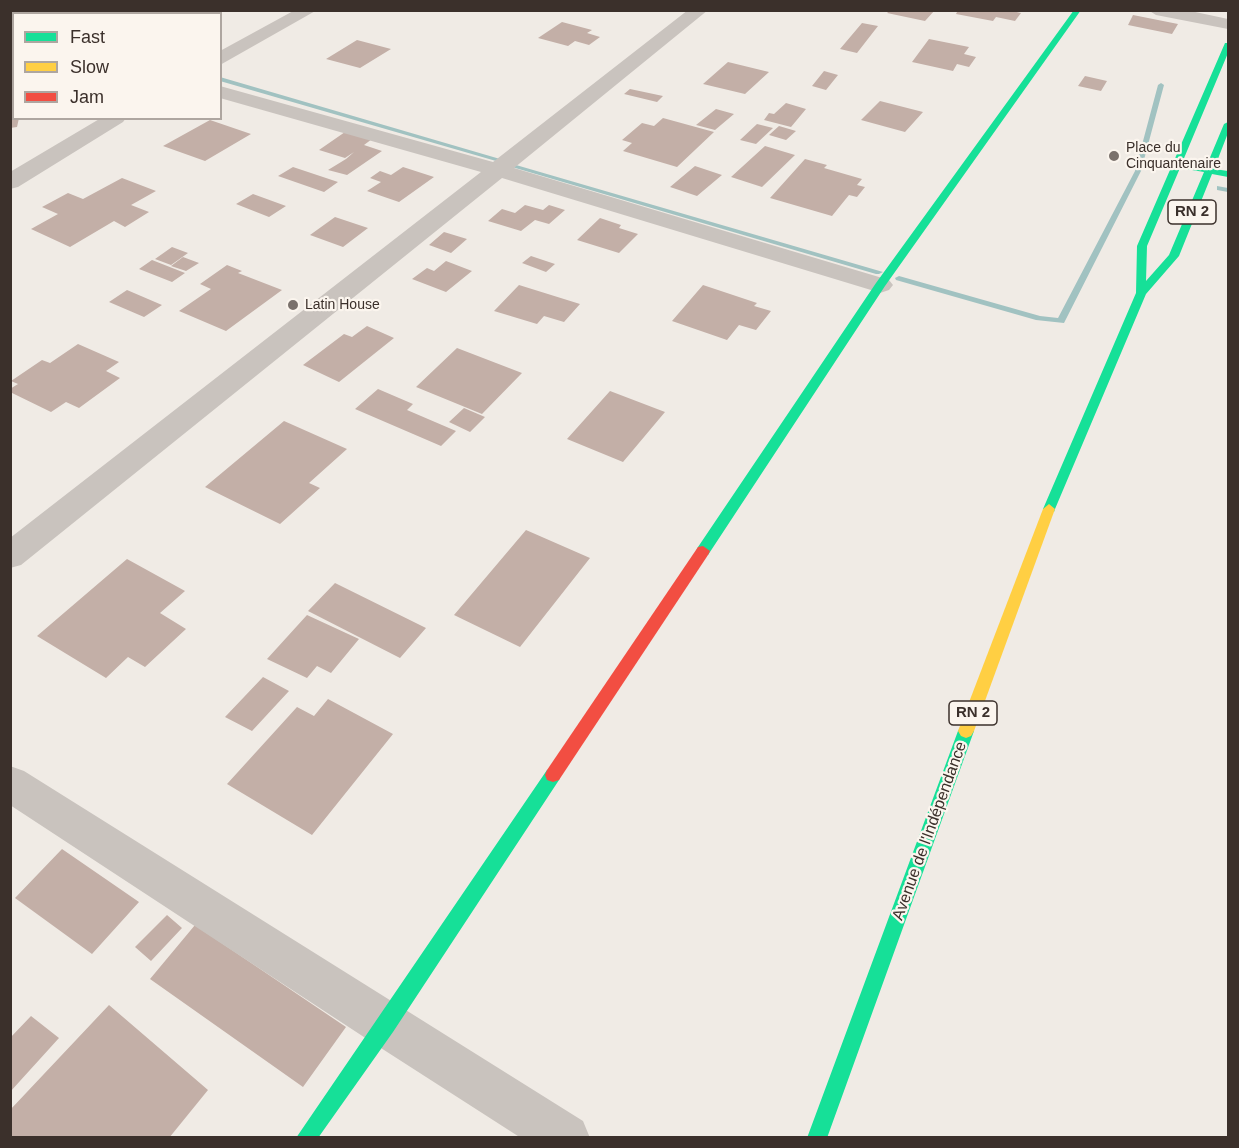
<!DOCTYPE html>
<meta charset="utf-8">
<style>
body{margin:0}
#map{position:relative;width:1239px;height:1148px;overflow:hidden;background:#f0ebe5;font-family:Helvetica,sans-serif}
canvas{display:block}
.frame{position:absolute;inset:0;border:12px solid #3b302b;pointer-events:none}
.legend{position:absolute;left:12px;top:12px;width:210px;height:108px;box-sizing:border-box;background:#fbf5ee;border:2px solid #aea6a0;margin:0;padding:8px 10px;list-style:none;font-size:18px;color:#3b302b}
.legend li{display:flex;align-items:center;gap:12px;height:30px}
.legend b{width:30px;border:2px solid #aea6a0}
</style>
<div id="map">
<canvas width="1239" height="1148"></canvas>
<div class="frame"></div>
<ul class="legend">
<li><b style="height:8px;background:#16e098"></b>Fast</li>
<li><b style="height:8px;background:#ffcf43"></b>Slow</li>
<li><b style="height:8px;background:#f24e42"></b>Jam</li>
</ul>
</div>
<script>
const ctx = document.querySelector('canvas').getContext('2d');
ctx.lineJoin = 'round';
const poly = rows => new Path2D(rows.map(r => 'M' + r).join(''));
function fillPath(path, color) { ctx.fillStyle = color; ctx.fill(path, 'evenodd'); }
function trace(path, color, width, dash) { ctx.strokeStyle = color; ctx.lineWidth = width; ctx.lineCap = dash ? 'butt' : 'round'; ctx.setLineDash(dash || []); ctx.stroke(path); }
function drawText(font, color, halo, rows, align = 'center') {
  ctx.font = font + ' Helvetica,sans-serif'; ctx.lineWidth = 4.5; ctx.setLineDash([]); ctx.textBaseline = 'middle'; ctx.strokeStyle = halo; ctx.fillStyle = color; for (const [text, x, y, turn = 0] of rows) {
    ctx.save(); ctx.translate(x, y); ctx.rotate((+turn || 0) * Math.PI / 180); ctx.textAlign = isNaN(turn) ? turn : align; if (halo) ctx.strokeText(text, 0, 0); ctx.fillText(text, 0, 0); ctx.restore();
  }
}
const stream = poly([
 [10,13,14,14,14,18,10,17,10,13],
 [220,77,500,159,501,160,496,161,220,81,220,77],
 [1161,83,1164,85,1141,171,1064,323,1036,320,896,280,895,278,899,276,1040,316,1058,318,1135,171,1158,85,1161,83],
 [512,165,516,165,883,272,879,274,876,274,512,167,512,165],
 [1217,186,1228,188,1228,192,1217,190,1217,186]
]);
const building = poly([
 [61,10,83,10,91,13,54,14],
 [890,10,935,10,925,21,887,13],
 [958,10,1008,10,1021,13,1015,21,996,17,993,21,956,14],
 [1133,15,1178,24,1172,34,1128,25],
 [562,22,592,30,587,33,600,37,589,45,575,41,568,46,538,38],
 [862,23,878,26,857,53,840,49],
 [10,35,14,37,14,65,10,67],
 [929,39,969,47,964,54,976,57,969,67,957,64,953,71,912,62],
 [357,40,391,49,360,68,326,59],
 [728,62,769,72,745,94,703,84],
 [824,71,838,75,826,90,812,86],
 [1085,76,1107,81,1101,91,1078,86],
 [630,89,663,96,657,102,624,94],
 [10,100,14,100,14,118,19,118,17,127,10,128],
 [880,101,923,112,905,132,861,120],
 [786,103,806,109,791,127,764,120,769,113,774,114],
 [716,109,734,114,715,130,696,125],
 [663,118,714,132,677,167,623,151,632,143,622,140,642,123,654,126],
 [210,120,251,134,205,161,163,146],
 [757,124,773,128,756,144,740,140],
 [779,126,796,131,786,140,769,135],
 [345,132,372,139,364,145,382,151,347,175,328,170,346,159,354,152,345,158,319,150],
 [765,146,795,155,762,187,731,177],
 [805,159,827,165,824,168,862,179,857,185,865,187,857,197,849,195,832,216,770,198],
 [695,166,722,175,697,196,670,187],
 [293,167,338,182,324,192,278,176],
 [403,167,434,177,399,202,367,191,381,182,370,178,380,171,391,175],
 [122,178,156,191,131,205,149,212,125,227,114,221,70,247,31,229,58,214,42,207,68,193,83,199],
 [253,194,286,206,269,217,236,204],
 [525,205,543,210,549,205,565,210,549,224,535,220,521,231,488,221,502,209,515,213],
 [335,217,368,228,343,247,310,235],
 [600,218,621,225,619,228,638,234,619,253,577,240],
 [444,232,467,239,451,253,429,245],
 [172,247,188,253,171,265,155,259],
 [531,256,555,264,546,272,522,263],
 [183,257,199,263,186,271,171,266],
 [152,260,185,273,172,282,139,269],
 [446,261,472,271,446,292,412,279,427,268,434,271],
 [227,265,242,271,238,273,282,290,226,331,179,311,211,289,200,284],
 [519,285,580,304,564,322,544,316,537,324,494,311],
 [703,285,757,303,754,306,771,311,756,330,739,325,727,340,672,321],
 [127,290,162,305,144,317,109,302],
 [367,326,394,338,339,382,303,365,344,334,352,337],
 [78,344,119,362,106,371,120,378,79,408,66,402,51,412,10,392,10,389,18,384,11,381,42,360,50,363],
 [457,348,522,373,482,414,416,387],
 [378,389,413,404,407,410,456,431,441,446,355,409],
 [610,391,665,412,623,462,567,439],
 [464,408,485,417,470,432,449,422],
 [284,421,347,449,309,483,320,488,280,524,205,487],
 [526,530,590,558,520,647,454,615],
 [127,559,185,591,160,613,186,629,145,667,128,657,106,678,37,636],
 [335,583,426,628,400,658,308,611],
 [307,615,359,639,331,673,317,666,307,678,267,659],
 [263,677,289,691,252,731,225,717],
 [328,699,393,734,312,835,227,784,297,707,314,716],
 [62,849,139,902,92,954,15,898],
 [167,915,182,928,151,961,135,947],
 [195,925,346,1027,303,1087,150,979],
 [109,1005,208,1090,169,1138,10,1138,10,1110],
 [31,1016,59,1038,10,1092,10,1038]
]);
const street = poly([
 [295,10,317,10,220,65,220,51,295,10],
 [688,10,708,10,514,168,889,280,893,285,889,290,880,293,871,290,502,178,21,565,10,568,10,538,481,172,220,98,220,86,493,162,688,10],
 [1148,10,1186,10,1228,19,1228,29,1156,15,1148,10],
 [101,118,126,118,123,122,18,187,10,189,10,172,101,118],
 [10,766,24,771,583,1121,590,1138,521,1138,370,1041,10,805,10,766]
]);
const fast = poly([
 [1074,10,1081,10,885,286,708,555,698,555,696,551,698,547,876,283,1074,10],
 [1225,43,1228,43,1228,53,1182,163,1206,167,1224,124,1228,122,1228,133,1214,169,1228,171,1228,177,1212,174,1179,256,1146,294,1055,509,1054,512,1044,512,1043,509,1136,293,1137,246,1225,43],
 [1180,168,1204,172,1169,255,1146,281,1147,246,1180,168],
 [966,724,971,726,974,731,827,1138,807,1138,958,731,961,726,966,724],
 [553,768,559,770,561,775,559,780,393,1032,318,1138,296,1138,547,770,553,768]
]);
const slow = poly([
 [1049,504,1055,509,974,731,971,736,966,738,961,736,958,731,1043,509,1049,504]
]);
const jam = poly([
 [703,546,710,551,708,555,559,780,553,782,547,780,545,775,547,770,698,547,703,546]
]);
const markers = [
 [1114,156,6,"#7a716c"],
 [293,305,6,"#7a716c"]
];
const farPoinames = [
 ["Place du",1126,148],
 ["Cinquantenaire",1126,164],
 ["Latin House",305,305]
];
const shields = [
 [1192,212,48],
 [973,713,48]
];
const shieldNames = [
 ["RN 2",1192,212],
 ["RN 2",973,713]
];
const streetNames = [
 ["Avenue de l'Indépendance",930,831,-70]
];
fillPath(stream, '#a1c2c1');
fillPath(building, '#c3afa7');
fillPath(street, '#c9c3be');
fillPath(fast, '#16e098');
fillPath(slow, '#ffcf43');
fillPath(jam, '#f24e42');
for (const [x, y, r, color] of markers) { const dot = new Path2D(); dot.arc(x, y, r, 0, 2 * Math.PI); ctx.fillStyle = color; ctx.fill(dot); trace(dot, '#fbf5ee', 2); }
drawText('14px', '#3b302b', '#fbf5ee', farPoinames, 'left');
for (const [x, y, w] of shields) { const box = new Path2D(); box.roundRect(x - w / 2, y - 12, w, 24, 4.5); ctx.fillStyle = '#fbf5ee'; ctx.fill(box); trace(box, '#3b302b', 1.5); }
drawText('bold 15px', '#3b302b', null, shieldNames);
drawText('16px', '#3b302b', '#fbf5ee', streetNames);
</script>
